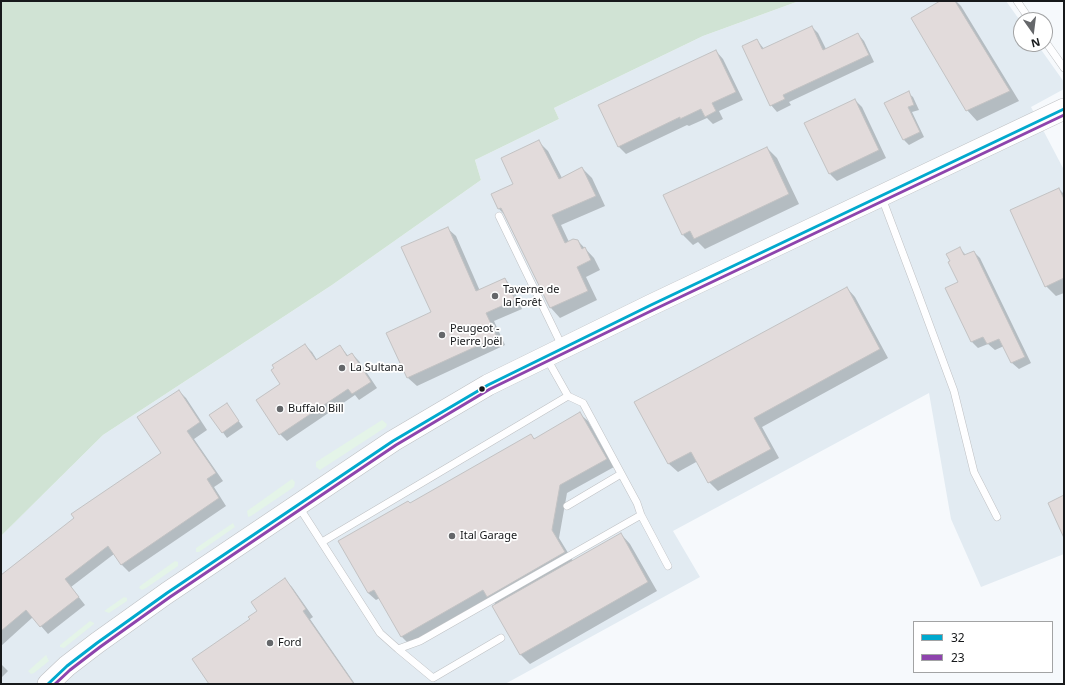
<!DOCTYPE html>
<meta charset="utf-8">
<style>
body{margin:0}
#map{position:relative;width:1065px;height:685px;overflow:hidden;background:#f6f9fc;font-family:"Noto Sans",sans-serif}
canvas{display:block}
.frame{position:absolute;inset:0;border:2px solid #17191b;pointer-events:none}
.legend{position:absolute;left:913px;top:621px;width:140px;height:52px;box-sizing:border-box;background:#fff;border:1px solid #a2a3a4;margin:0;padding:5px 7px;list-style:none;font-size:12px;color:#17191b}
.legend li{display:flex;align-items:center;gap:8px;height:20px}
.legend b{width:20px;border:1px solid #a2a3a4}
.north{position:absolute;left:1013px;top:12px;width:40px;height:40px;box-sizing:border-box;background:#fff;border:1px solid #a2a3a4;border-radius:50%;rotate:166deg;font-size:11px;font-weight:700;line-height:16px;text-align:center;color:#17191b}
.north::after{content:'';display:block;margin:auto;width:14px;height:18px;background:#65676a;clip-path:polygon(50% 0,100% 100%,50% 72%,0 100%)}
</style>
<div id="map">
<canvas width="1065" height="685"></canvas>
<div class="frame"></div>
<ul class="legend">
<li><b style="height:5px;background:#00a9ce"></b>32</li>
<li><b style="height:5px;background:#8e44ad"></b>23</li>
</ul>
<div class="north">N</div>
</div>
<script>
const ctx = document.querySelector('canvas').getContext('2d');
ctx.lineJoin = 'round';
function fillPath(path, color) { ctx.fillStyle = color; ctx.fill(path, 'evenodd'); }
const poly = rows => new Path2D(rows.map(r => 'M' + r).join(''));
function trace(path, color, width, dash) { ctx.strokeStyle = color; ctx.lineWidth = width; ctx.lineCap = dash ? 'butt' : 'round'; ctx.setLineDash(dash || []); ctx.stroke(path); }
function drawText(font, color, halo, rows, align = 'center') {
  ctx.font = font + ' "Noto Sans",sans-serif'; ctx.lineWidth = 3.5; ctx.setLineDash([]); ctx.textBaseline = 'middle'; ctx.strokeStyle = halo; ctx.fillStyle = color; for (const [text, x, y, turn = 0] of rows) {
    ctx.save(); ctx.translate(x, y); ctx.rotate((+turn || 0) * Math.PI / 180); ctx.textAlign = isNaN(turn) ? turn : align; if (halo) ctx.strokeText(text, 0, 0); ctx.fillText(text, 0, 0); ctx.restore();
  }
}
const built = poly([
 [799,1,1006,1,1021,22,1021,44,1037,44,1064,82,1064,89,1031,107,1064,170,1064,554,981,587,951,519,929,393,673,531,700,577,505,684,1,684,1,536,103,435,332,285,481,180,475,160,559,119,554,108,703,36]
]);
const green = poly([
 [382,420,387,424,386,427,320,470,316,467,316,462],
 [292,479,295,482,294,487,251,516,248,517,247,511],
 [233,523,235,527,199,552,196,552,196,548],
 [175,561,178,562,178,566,146,588,142,590,139,588,140,586],
 [124,597,127,598,127,601,109,613,104,611],
 [90,621,94,623,94,624,64,648,60,647,60,645],
 [46,655,49,661,34,673,31,674,28,671]
]);
const forest = poly([
 [1,1,799,1,703,36,554,108,559,119,475,160,481,180,332,285,103,435,1,536]
]);
const shadow = poly([
 [942,1,956,1,961,6,1019,101,977,121,967,110,912,18],
 [812,27,818,33,826,49,858,34,864,41,874,62,789,102,791,105,777,112,771,105,757,40,764,49],
 [716,51,723,59,743,100,719,111,723,119,713,124,707,118,689,126,687,125,626,154,618,146],
 [908,93,913,97,919,110,912,112,924,137,909,145,904,140],
 [855,100,862,107,886,158,837,181,830,174],
 [538,141,548,151,562,178,582,168,592,178,605,206,561,225,569,242,578,241,594,258,600,270,586,277,597,300,560,318,551,308,507,217,499,209,514,184],
 [767,148,777,158,799,204,705,249,698,242,693,245,683,235],
 [1059,189,1064,194,1064,293,1056,296,1046,286],
 [447,228,456,236,480,291,505,279,513,288,522,309,494,321,505,345,417,386,408,378,387,334,432,313],
 [959,248,966,255,974,252,980,258,1031,363,1019,369,1012,363,1004,346,995,350,988,344,978,348,972,342,946,289,959,282],
 [847,288,855,297,888,358,762,427,779,458,718,491,709,482,698,461,678,472,669,464,636,402],
 [305,345,312,352,317,360,340,346,349,357,352,354,359,361,377,388,359,400,355,395,287,441,280,434,257,400,282,384],
 [179,391,186,398,207,430,194,439,223,481,214,487,226,506,129,572,122,565,114,554,71,587,85,605,48,634,33,617,1,646,1,576,162,453],
 [227,405,243,427,227,438,211,416],
 [580,414,588,421,614,467,567,493,559,538,573,561,621,534,630,544,657,591,530,664,520,654,496,605,490,598,409,644,402,637,380,598,376,600,368,593,410,504,531,436,535,439],
 [285,580,292,587,313,617,310,619,355,684,210,684,251,619],
 [1,664,8,671,1,678]
]);
const building = poly([
 [940,1,955,1,1010,91,966,111,911,18,940,1],
 [812,26,823,50,858,33,869,55,783,95,785,99,770,106,742,46,757,39,762,49,812,26],
 [716,50,736,92,712,103,716,111,705,117,701,109,680,119,680,117,618,147,598,105,716,50],
 [909,91,914,105,908,107,920,132,903,140,884,103,909,91],
 [855,99,879,150,829,174,804,123,855,99],
 [539,140,559,179,582,167,596,196,552,215,565,243,573,239,578,240,582,249,585,247,591,260,577,267,588,291,550,308,501,208,498,209,491,194,513,184,501,158,539,140],
 [767,147,789,194,694,239,690,231,682,235,663,195,767,147],
 [1059,188,1064,199,1064,278,1045,287,1010,210,1059,188],
 [448,227,476,291,505,278,515,300,486,313,497,337,407,378,386,333,431,312,401,247,448,227],
 [960,247,964,255,974,251,1025,357,1011,363,999,339,987,344,983,337,971,342,945,288,958,282,948,262,950,261,946,254,960,247],
 [847,287,880,349,754,418,771,449,708,483,691,452,668,464,634,402,847,287],
 [305,344,316,360,340,345,347,356,352,353,371,382,352,394,348,389,279,435,256,400,280,384,271,370,274,368,272,365,305,344],
 [179,390,200,422,187,431,216,473,207,479,219,498,121,565,108,546,65,579,79,597,40,627,26,610,1,631,1,575,74,518,71,514,161,453,137,417,179,390],
 [227,403,239,421,222,433,209,415,227,403],
 [580,412,607,459,560,485,552,530,565,552,487,597,483,590,401,637,374,590,368,593,338,541,408,501,410,503,531,434,534,439,580,412],
 [1064,495,1064,538,1048,503,1064,495],
 [621,533,648,582,520,655,492,606,621,533],
 [285,578,306,609,303,611,354,684,209,684,192,659,250,619,248,617,257,611,251,602,285,578]
]);
const service = poly([
 [1017,1,1030,20],
 [1045,41,1064,68],
 [882,198,917,291,954,391,974,472,997,517],
 [499,216,562,346],
 [567,506,621,474],
 [299,507,380,633,398,649,420,641,641,515,637,503,583,403,568,396,546,357],
 [641,515,668,566],
 [322,542,568,396],
 [398,649,433,678,501,638]
]);
const secondary = poly([
 [48,684,67,666,97,643,167,593,393,441,488,385,651,305,1064,109]
]);
const bus1 = poly([
 [48,684,67,666,97,643,167,593,393,441,488,385,651,305,1064,109]
]);
const bus2 = poly([
 [55,684,70,670,100,647,170,597,396,445,490,389,653,310,1064,115]
]);
const markers = [
 [495,296,4,"#65676a"],
 [442,335,4,"#65676a"],
 [342,368,4,"#65676a"],
 [482,389,3.5,"#17191b"],
 [280,409,4,"#65676a"],
 [452,536,4,"#65676a"],
 [270,643,4,"#65676a"]
];
const poiNames = [
 ["Taverne de",503,290],
 ["la Forêt",503,303],
 ["Peugeot -",450,329],
 ["Pierre Joël",450,342],
 ["La Sultana",350,368],
 ["Buffalo Bill",288,409],
 ["Ital Garage",460,536],
 ["Ford",278,643]
];
fillPath(built, '#e2ebf2');
fillPath(green, '#e4f4e8');
fillPath(forest, '#d0e3d4');
fillPath(shadow, '#0003');
fillPath(building, '#e2dbdb');
trace(building, '#c3c3c4', 1);
trace(service, '#bfc1c4', 8);
trace(secondary, '#bfc1c4', 22);
trace(service, '#fefeff', 7);
trace(secondary, '#fefeff', 21);
trace(bus1, '#00a9ce', 3);
trace(bus2, '#8e44ad', 3);
for (const [x, y, r, color] of markers) { const dot = new Path2D(); dot.arc(x, y, r, 0, 2 * Math.PI); ctx.fillStyle = color; ctx.fill(dot); trace(dot, '#fff', 1.5); }
drawText('11px', '#17191b', '#fff', poiNames, 'left');
</script>
